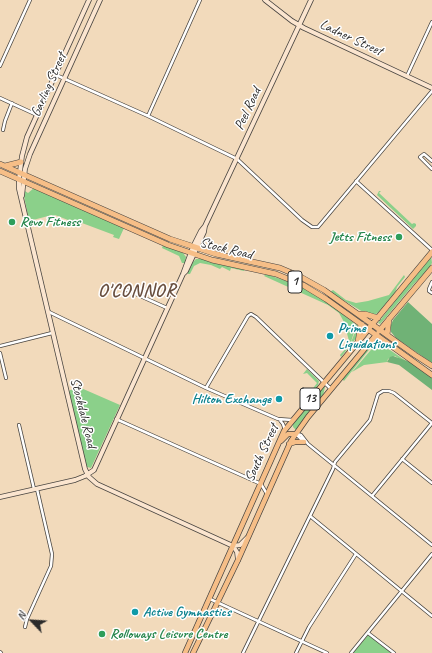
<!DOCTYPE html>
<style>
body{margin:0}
#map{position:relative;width:432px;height:653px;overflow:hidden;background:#f2dabb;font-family:Caveat,sans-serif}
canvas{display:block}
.north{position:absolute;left:12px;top:601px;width:40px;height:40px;-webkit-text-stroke:3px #fff;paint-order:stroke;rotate:295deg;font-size:11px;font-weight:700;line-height:16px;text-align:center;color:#2b2b2b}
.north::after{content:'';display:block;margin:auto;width:14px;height:18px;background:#2b2b2b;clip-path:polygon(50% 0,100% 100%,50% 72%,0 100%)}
</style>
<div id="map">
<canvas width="432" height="653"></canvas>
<div class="north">N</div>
</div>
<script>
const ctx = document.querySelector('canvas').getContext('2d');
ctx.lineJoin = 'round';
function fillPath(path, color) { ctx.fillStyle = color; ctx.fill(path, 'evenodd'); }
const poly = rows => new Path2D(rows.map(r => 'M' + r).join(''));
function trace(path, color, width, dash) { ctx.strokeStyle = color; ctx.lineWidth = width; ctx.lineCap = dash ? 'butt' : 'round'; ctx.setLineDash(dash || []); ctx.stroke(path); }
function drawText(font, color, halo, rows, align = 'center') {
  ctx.font = font + ' Caveat,sans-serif'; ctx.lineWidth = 3; ctx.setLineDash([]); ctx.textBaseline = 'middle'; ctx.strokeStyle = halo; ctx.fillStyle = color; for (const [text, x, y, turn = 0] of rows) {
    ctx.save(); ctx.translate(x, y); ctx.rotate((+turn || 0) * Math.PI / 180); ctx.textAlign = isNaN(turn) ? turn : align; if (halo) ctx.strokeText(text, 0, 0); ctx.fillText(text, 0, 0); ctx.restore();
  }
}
const green = poly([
 [34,188,124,228,119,239,113,237,114,235,82,223,81,225,55,215,53,218,52,215,33,220,33,222,30,222,29,221,24,196,25,191,28,193],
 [379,191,381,191,379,193,412,224,414,223,416,224,416,226,413,229,377,195],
 [163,245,183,253,186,257,185,263,182,263,179,256,162,248],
 [431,255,432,263,429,268,413,285,382,322,380,324,378,323],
 [196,259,202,259,245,269,244,271,231,268,230,271,222,267,220,269,211,265,200,263,194,266,190,274,188,274,187,272,193,262],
 [266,274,300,286,323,299,358,326,359,329,356,330,354,332,350,345,355,332,357,330,357,337,341,357,340,355,348,346,349,341,344,322,339,313,328,305,264,276],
 [404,275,405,277,397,287,395,293,380,311,376,314,372,314,363,312,330,292,333,290,346,300,356,303,368,301,389,295],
 [374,344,372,346,344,381,342,379,369,347],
 [376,344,390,350,406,361,403,361,395,356,388,359,387,362,364,365,352,372],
 [307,369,319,381,318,385,309,396,308,395,317,383,307,373,303,374],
 [323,387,325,387,323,396,296,430,293,427,293,422],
 [81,388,120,405,91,468,87,467,86,465,69,392,70,390],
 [369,634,391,653,353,653]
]);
const forest = poly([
 [408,302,432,324,432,363,396,338,391,332,391,325,393,320],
 [393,356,410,362,432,378,432,390,399,365,387,362,390,357]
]);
const street = poly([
 [0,66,30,0],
 [56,75,148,116,237,159,302,220,312,227,318,227,432,91],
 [407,76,432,22],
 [0,98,37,115],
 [148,116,200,0],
 [3,130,5,121,12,103],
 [432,161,424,154,420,157,432,169],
 [356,181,432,250],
 [432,282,429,289,429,291,432,293],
 [118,286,167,308],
 [49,312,206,388,278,419,292,420],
 [0,346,52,333],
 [0,353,6,378],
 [206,388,248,316,251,314,256,317,331,389],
 [116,419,261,484,267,494],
 [279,419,283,424,285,430],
 [19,425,34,489],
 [296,434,304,442],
 [297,434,301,435,308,444,432,545],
 [402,459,432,483],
 [372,496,432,423],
 [310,516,432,616],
 [210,599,327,653],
 [25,627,27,619,51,566,52,554,37,489],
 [368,633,394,653],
 [0,652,1,653],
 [243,653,333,469,335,462,370,420,378,394,383,391,389,391,394,393,432,423],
 [296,653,309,627,356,554],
 [351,653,432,554]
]);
const secondary = poly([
 [89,0,27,137,22,156,19,179,19,189,85,469,89,477,97,484,233,546,240,545,247,538],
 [265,0,292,21,304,28,432,88],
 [22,196,25,169,30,154,100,0],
 [184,273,186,271,194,254,204,232,205,226,311,0],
 [0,497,75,480,85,476,94,470,183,274,193,247,201,231,205,226],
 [233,546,237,552,238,560]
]);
const primary = poly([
 [281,441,288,434,296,434],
 [289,444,295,442,304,442],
 [185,653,284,431,368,330],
 [193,653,238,560,291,441,308,417,376,335]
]);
const highway = poly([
 [0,164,170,239,216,254,280,268,299,276,324,290,415,355,432,366],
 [5,166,21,162],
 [0,171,168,245,212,260,276,274,303,285,326,299,432,375],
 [359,314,365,314,378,318],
 [370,327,432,252],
 [379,331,432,268],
 [387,335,389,319],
 [358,342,361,324],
 [370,342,391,346]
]);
const markers = [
 [12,222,4,"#2e9e5b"],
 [399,237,4,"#2e9e5b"],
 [330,336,4,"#0f9aa8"],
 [279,399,4,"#0f9aa8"],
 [135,612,4,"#0f9aa8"],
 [102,634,4,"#2e9e5b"]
];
const shields = [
 [295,282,14],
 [310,399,20]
];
const shieldNames = [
 ["1",295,282],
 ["13",310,399]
];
const streetNames = [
 ["Ladner Street",351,38,25],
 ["Garling Street",49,85,-66],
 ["Peel Road",248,109,-65],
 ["Stock Road",226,249,14],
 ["Stockdale Road",83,413,76],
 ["South Street",262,453,-65]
];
const leisureNames = [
 ["Revo Fitness",20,222],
 ["Jetts Fitness",391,237,"right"],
 ["Rolloways Leisure Centre",110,634]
];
const cultureNames = [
 ["Prime",338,328],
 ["Liquidations",338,344],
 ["Hilton Exchange",271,399,"right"],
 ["Active Gymnastics",143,612]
];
const districtNames = [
 ["O'CONNOR",137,291]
];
fillPath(green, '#8bd08a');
fillPath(forest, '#70b276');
trace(street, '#494541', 4);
trace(secondary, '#494541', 5.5);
trace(primary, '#494541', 6);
trace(highway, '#494541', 6);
trace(street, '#fff', 2.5);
trace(secondary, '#fbe5cf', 4);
trace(primary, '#f6be87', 4.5);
trace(highway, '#f6be87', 5);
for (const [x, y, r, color] of markers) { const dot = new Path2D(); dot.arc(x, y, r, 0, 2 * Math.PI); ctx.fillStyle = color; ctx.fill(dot); trace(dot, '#fff', 1.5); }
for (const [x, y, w] of shields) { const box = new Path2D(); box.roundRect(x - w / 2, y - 11, w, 22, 3); ctx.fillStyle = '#fff'; ctx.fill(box); trace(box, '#2b2b2b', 1); }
drawText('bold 13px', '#2b2b2b', null, shieldNames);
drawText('14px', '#2b2b2b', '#fff', streetNames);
drawText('bold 14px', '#27864d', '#fff', leisureNames, 'left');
drawText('bold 14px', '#0d838f', '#fff', cultureNames, 'left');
ctx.letterSpacing = '1px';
drawText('bold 18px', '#694f3f', '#fff', districtNames);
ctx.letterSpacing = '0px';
</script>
